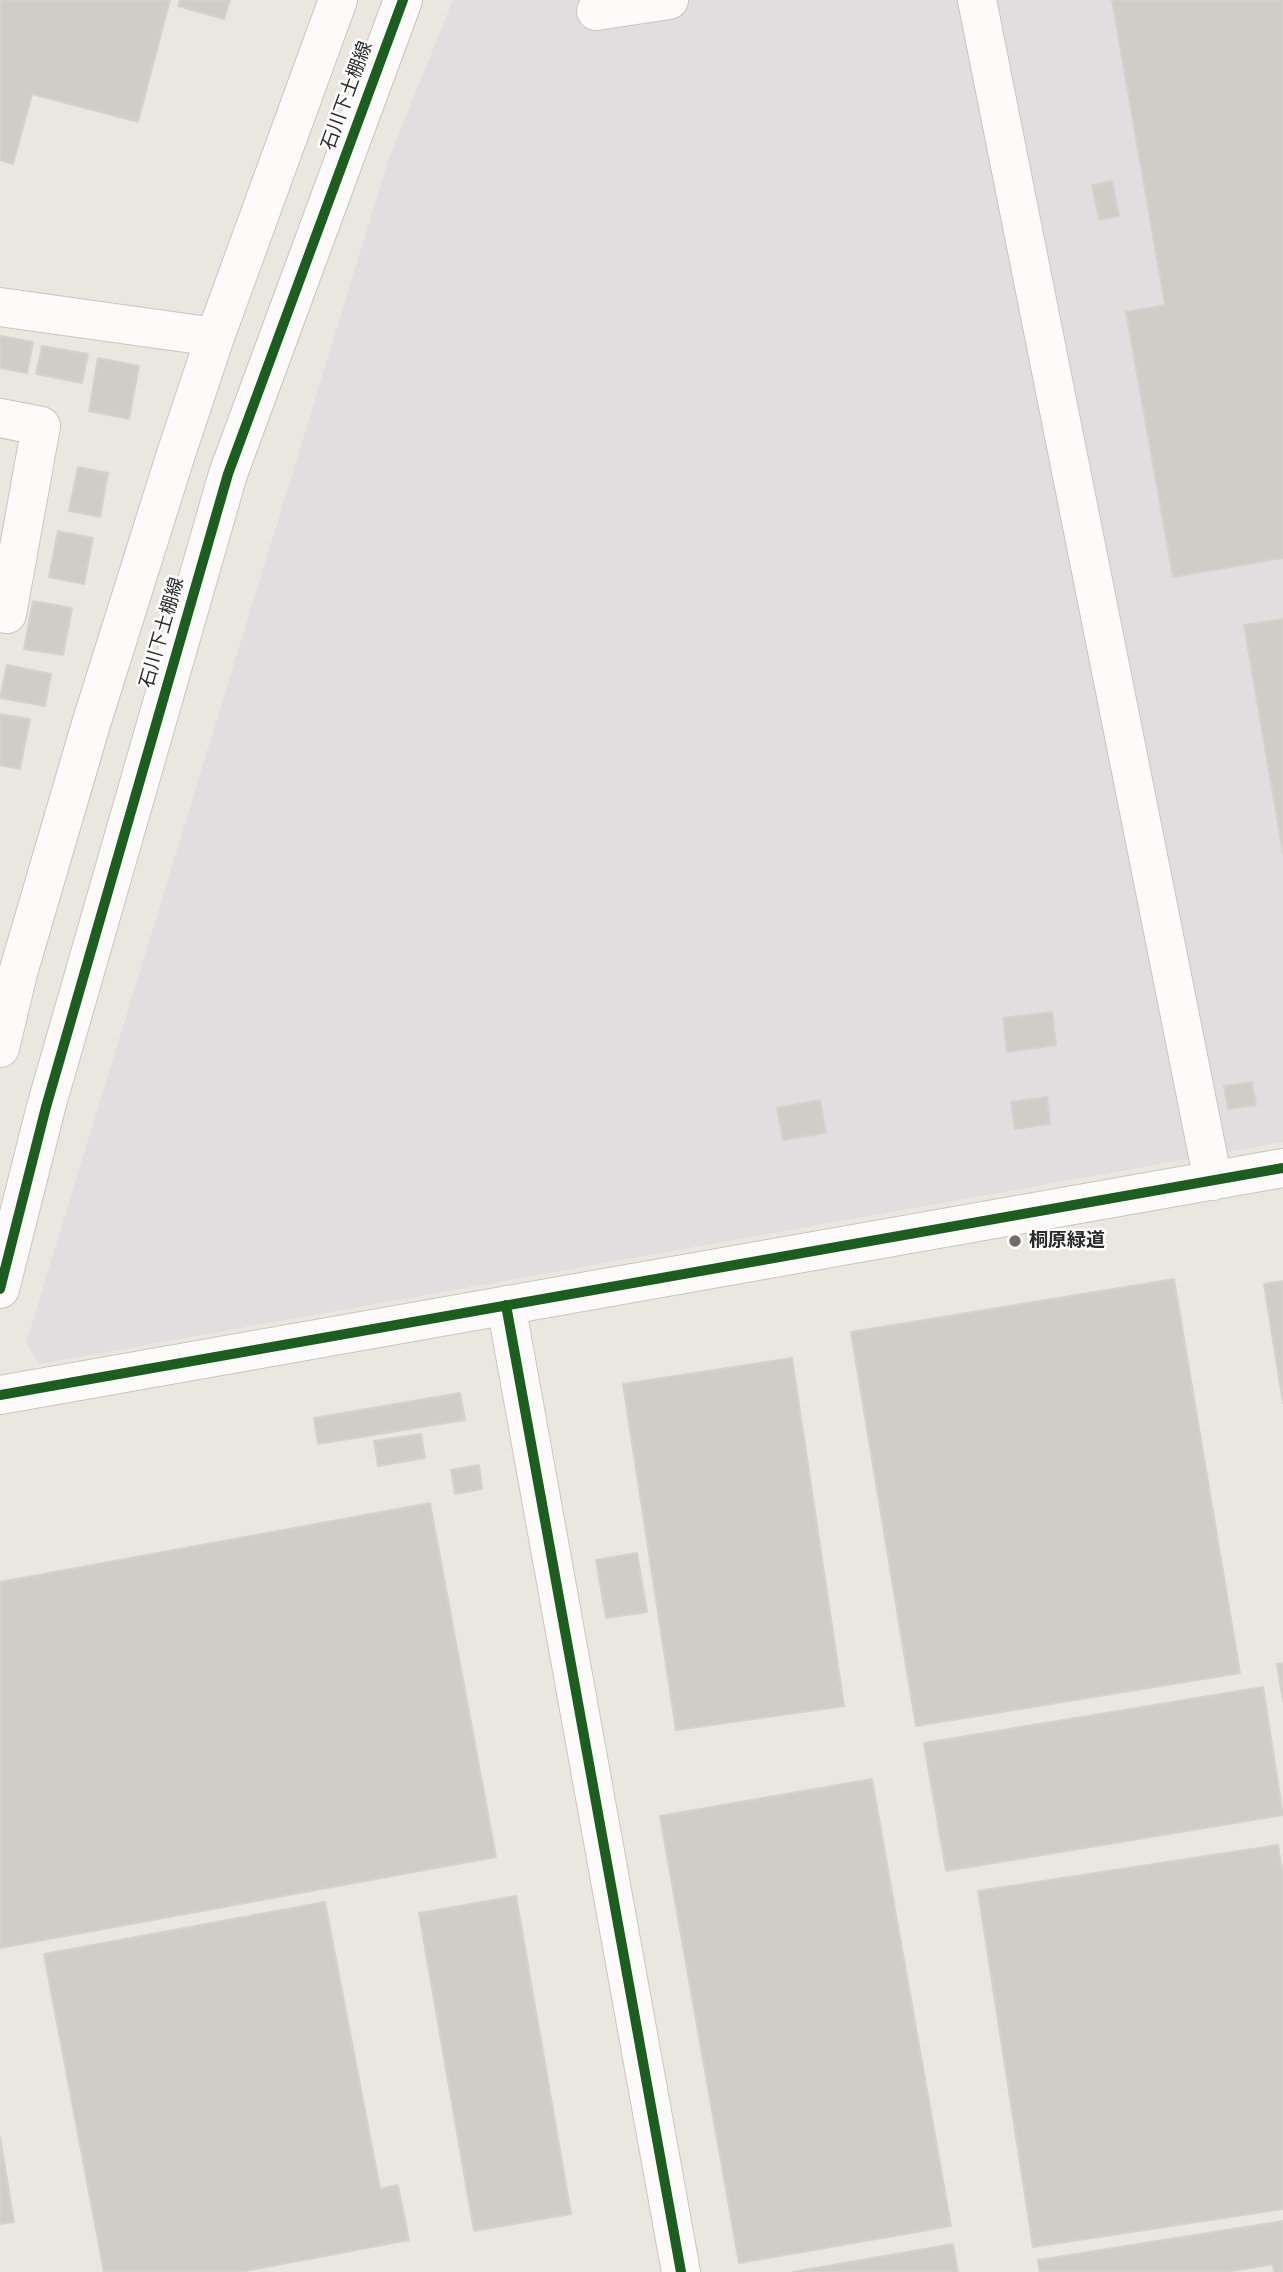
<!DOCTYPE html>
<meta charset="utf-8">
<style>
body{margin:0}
canvas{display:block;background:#eae7e0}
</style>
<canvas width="1283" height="2272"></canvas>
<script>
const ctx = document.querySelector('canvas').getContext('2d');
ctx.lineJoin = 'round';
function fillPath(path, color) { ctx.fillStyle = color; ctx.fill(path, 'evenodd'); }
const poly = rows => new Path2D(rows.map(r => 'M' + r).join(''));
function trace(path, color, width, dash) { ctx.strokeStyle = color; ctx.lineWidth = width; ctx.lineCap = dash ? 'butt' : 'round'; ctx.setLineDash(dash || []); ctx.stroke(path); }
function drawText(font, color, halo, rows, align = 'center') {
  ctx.font = font + ' "Titillium Web","Noto Sans JP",sans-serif'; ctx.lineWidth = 5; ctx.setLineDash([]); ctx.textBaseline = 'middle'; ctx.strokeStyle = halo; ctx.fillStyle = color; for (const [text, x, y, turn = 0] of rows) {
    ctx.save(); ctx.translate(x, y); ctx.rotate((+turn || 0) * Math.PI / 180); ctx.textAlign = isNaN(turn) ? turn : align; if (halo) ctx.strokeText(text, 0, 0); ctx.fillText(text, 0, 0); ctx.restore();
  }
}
const industrial = poly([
 [453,0,1283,0,1283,1142,39,1364,26,1343,389,158]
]);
const building = poly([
 [0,0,170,0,138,122,32,94,13,164,0,160,0,0],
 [180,0,230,0,224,19,178,6,180,0],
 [1112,0,1283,0,1283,558,1173,577,1126,312,1165,305,1112,0],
 [1112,181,1119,216,1099,220,1092,185,1112,181],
 [0,336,33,342,27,373,0,368,0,336],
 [42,346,88,354,82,383,36,374,42,346],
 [98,358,139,366,129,419,89,411,98,358],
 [78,467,108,473,100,517,69,511,78,467],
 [58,531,93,538,84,584,49,577,58,531],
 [33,601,72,608,63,655,24,649,33,601],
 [1283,619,1283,853,1244,625,1283,619],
 [7,665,51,674,45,706,0,698,7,665],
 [0,714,30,719,20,769,0,765,0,714],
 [1052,1012,1056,1045,1007,1052,1003,1018,1052,1012],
 [1252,1082,1256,1105,1228,1109,1224,1086,1252,1082],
 [1047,1097,1050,1124,1015,1129,1011,1102,1047,1097],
 [820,1100,826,1133,783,1140,777,1108,820,1100],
 [1174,1279,1240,1673,916,1726,851,1332,1174,1279],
 [1283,1281,1283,1403,1264,1284,1283,1281],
 [792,1358,844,1706,676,1730,623,1384,792,1358],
 [460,1393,465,1420,318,1444,314,1418,460,1393],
 [421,1434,425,1458,378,1466,374,1441,421,1434],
 [479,1465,482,1489,455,1494,451,1470,479,1465],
 [430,1503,496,1857,0,1948,0,1582,430,1503],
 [637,1553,647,1612,606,1618,596,1560,637,1553],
 [1283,1663,1283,1701,1277,1664,1283,1663],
 [1263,1687,1283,1815,946,1871,924,1743,1263,1687],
 [872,1779,951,2226,739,2263,660,1816,872,1779],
 [1278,1845,1283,1877,1283,2209,1033,2247,978,1891,1278,1845],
 [516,1896,571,2214,474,2231,419,1913,516,1896],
 [325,1902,380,2189,398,2185,409,2240,240,2272,104,2272,44,1954,325,1902],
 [0,2137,14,2222,0,2224,0,2137],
 [1283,2221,1283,2272,1274,2272,1273,2264,1227,2272,1040,2272,1038,2260,1283,2221],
 [953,2244,958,2272,793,2272,953,2244]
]);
const minor = poly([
 [977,0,1213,1181],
 [596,11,669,0],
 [0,307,215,337],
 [0,418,41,426,7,614,0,613],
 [0,1048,18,973,91,724,175,457,215,337,338,0],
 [0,1289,46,1107,228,474,403,0],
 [506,1305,681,2272],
 [0,1395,1283,1168]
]);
const cycleway = poly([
 [0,1289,46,1107,228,474,403,0],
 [506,1305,681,2272],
 [0,1395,1283,1168]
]);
const markers = [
 [1015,1241,7,"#6e6d6a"]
];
const streetNames = [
 ["石川下土棚線",348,96,-70],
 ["石川下土棚線",163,633,-74]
];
const poiNames = [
 ["桐原緑道",1029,1241]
];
fillPath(industrial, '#e1dedf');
fillPath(building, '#cecdc8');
trace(building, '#d4d2cd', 2);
trace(minor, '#c7c6c5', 40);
trace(minor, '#fcfbfa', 38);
trace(cycleway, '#1b5e20', 10);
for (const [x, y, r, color] of markers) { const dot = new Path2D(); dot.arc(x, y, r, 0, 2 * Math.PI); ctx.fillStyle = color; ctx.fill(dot); trace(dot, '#fff', 2.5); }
drawText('19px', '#2b2b2b', '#fff', streetNames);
drawText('bold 19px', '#2b2b2b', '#fff', poiNames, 'left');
</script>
